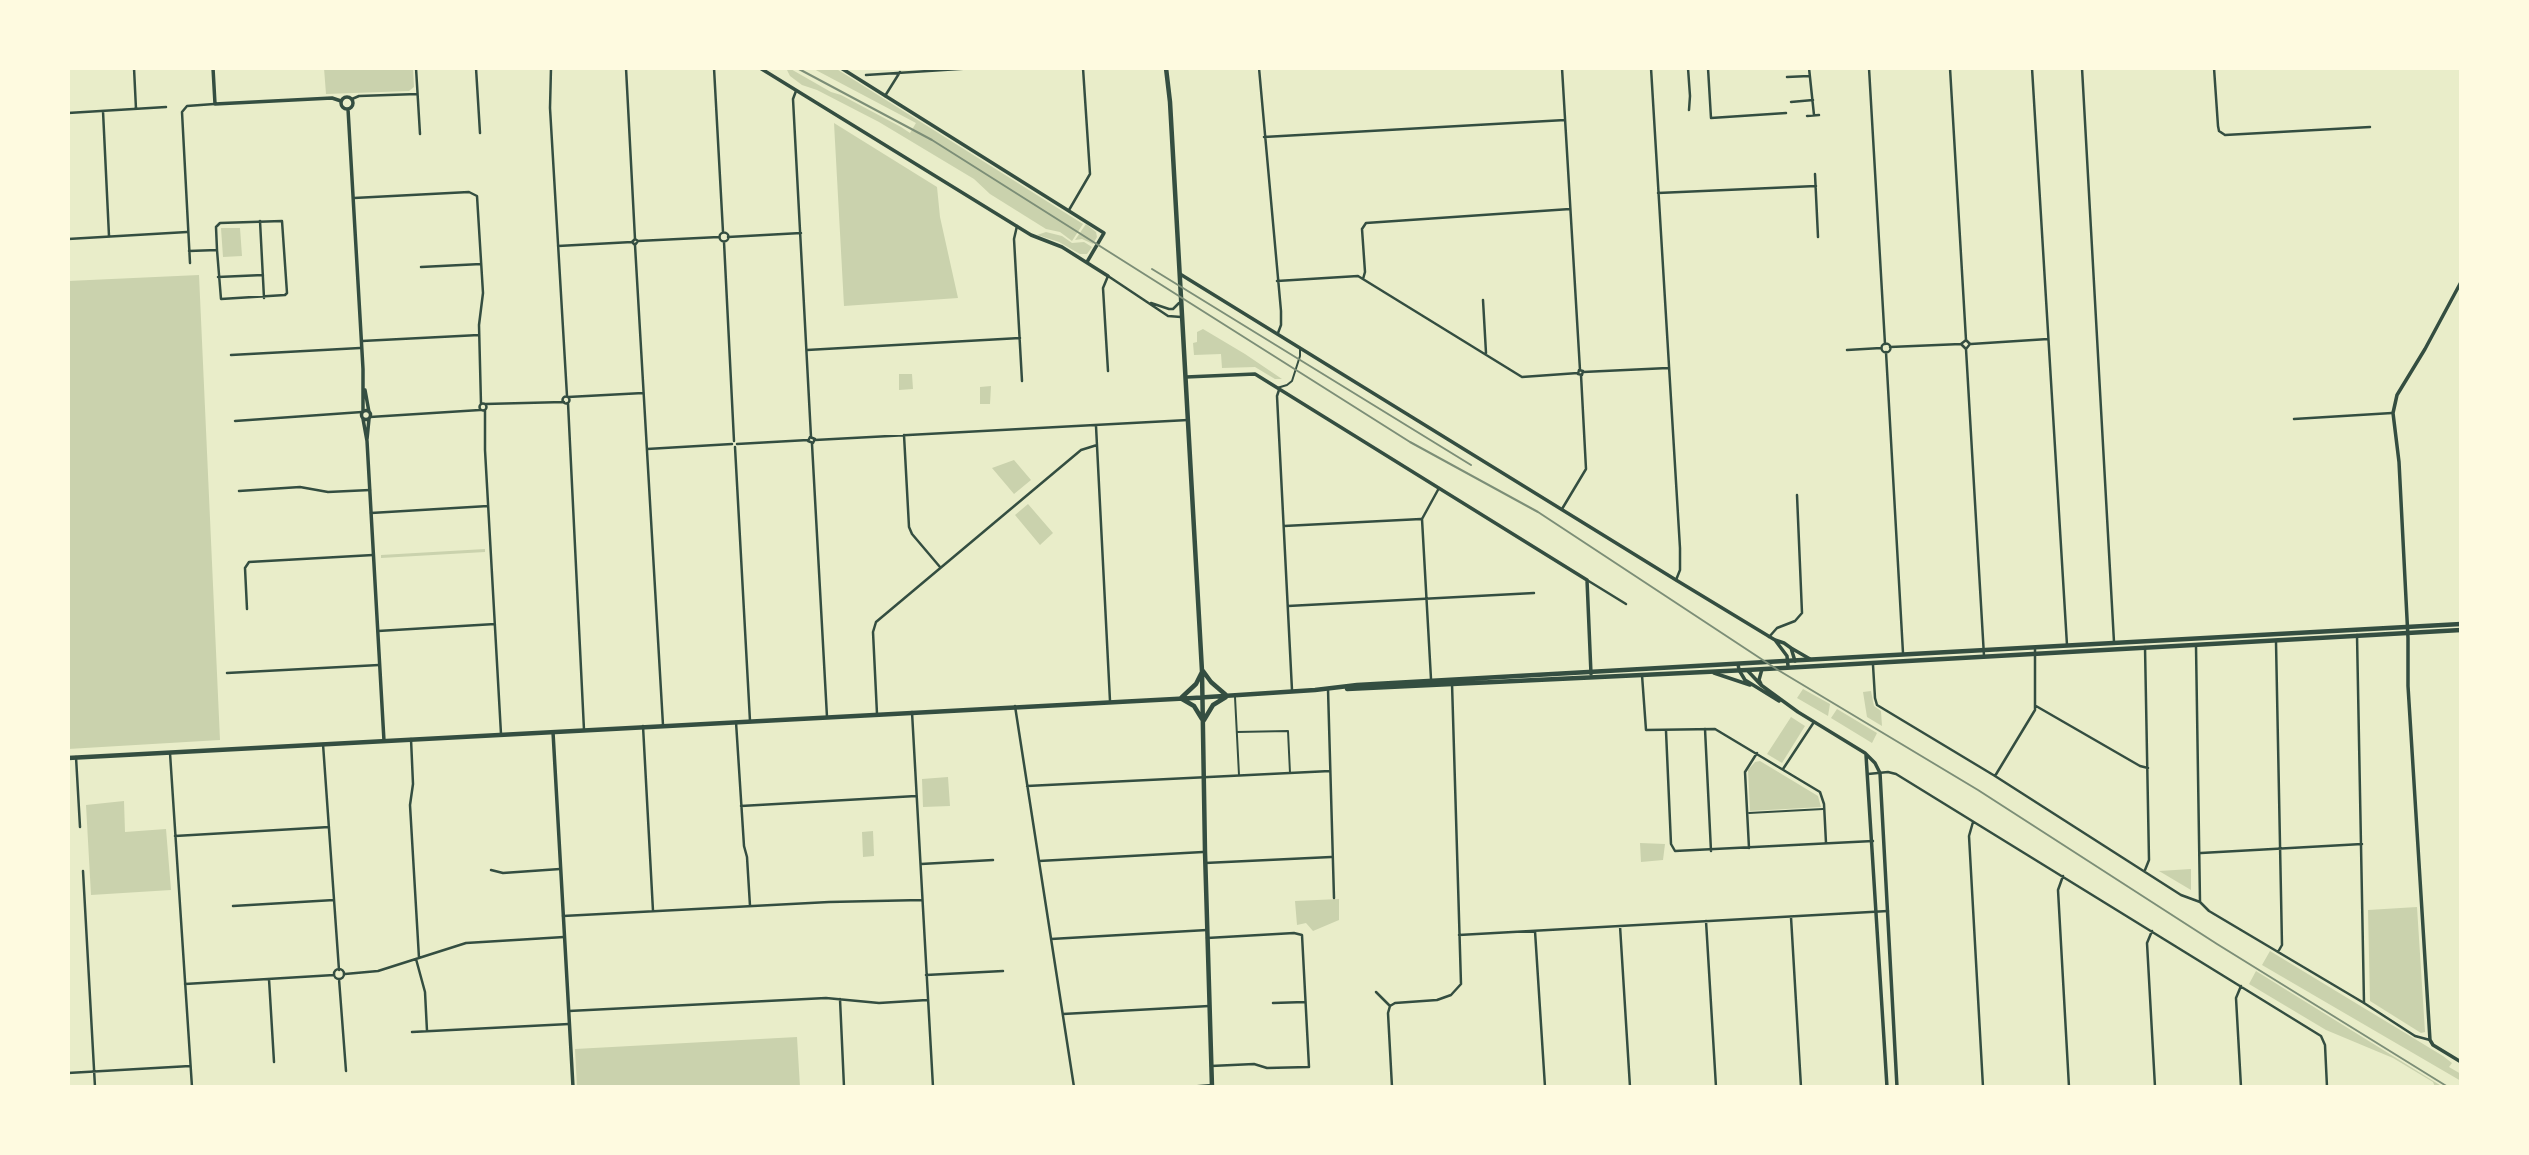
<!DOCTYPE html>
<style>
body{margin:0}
#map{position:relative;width:2529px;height:1155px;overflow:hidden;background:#e9edc9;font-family:Signika,sans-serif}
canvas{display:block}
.frame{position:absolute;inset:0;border:70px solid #fefae0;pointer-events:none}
</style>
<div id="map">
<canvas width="2529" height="1155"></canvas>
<div class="frame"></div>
</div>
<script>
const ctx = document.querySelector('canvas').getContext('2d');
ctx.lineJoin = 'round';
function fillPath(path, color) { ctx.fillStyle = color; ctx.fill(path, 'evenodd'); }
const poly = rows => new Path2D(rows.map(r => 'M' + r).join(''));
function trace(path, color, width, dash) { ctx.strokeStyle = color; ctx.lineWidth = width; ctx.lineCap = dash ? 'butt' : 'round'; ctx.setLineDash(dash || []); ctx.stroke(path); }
const green = poly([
 [324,68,413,68,414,87,409,91,326,94],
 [789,68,831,92,841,95,901,127,910,133,916,123,812,68,835,68,1083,224,1072,241,1060,232,1046,229,990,194,974,179,879,122,817,90,802,85,790,76,787,70],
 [834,123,937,187,940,217,958,298,844,306],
 [1086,224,1096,232,1097,237,1093,244,1082,239,1075,240],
 [221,228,240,228,242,256,223,257],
 [1046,232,1062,236,1072,243,1084,242,1092,247,1087,254,1080,254,1059,242,1037,235],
 [199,275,220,740,68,749,68,281],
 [1203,329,1245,354,1282,379,1275,379,1255,367,1222,368,1221,354,1194,355,1193,343,1197,342,1197,332],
 [899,374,912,374,913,389,899,390],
 [991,386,990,404,980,404,980,387],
 [1014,460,1031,480,1014,494,992,468],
 [1028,504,1053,533,1040,545,1015,515],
 [485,549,485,552,381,558,381,555],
 [1803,689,1830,704,1828,716,1797,698],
 [1871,691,1874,706,1881,711,1882,726,1867,717,1863,692],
 [1837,709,1877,733,1872,743,1831,718],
 [1791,717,1805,726,1782,763,1767,754],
 [1760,761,1818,796,1821,807,1750,811,1748,770,1755,762],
 [948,777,950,806,923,807,922,779],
 [124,801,125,832,166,829,171,890,91,895,86,805],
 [873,831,874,856,863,857,862,832],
 [1640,843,1665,844,1663,860,1641,862],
 [2191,869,2191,890,2159,871],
 [1339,899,1339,920,1313,931,1306,923,1297,925,1295,901],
 [2417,907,2425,1032,2421,1033,2370,1001,2368,910],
 [2270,951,2443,1056,2452,1063,2449,1067,2461,1074,2461,1081,2262,965],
 [2256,971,2288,991,2443,1087,2435,1087,2433,1082,2393,1058,2326,1030,2249,984],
 [797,1037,800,1087,577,1087,575,1049]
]);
const service = poly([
 [1277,388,1287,385,1292,381,1300,356,1300,349],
 [1235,697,1239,775],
 [1237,732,1288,731,1290,773]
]);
const pedestrian = poly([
 [1749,813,1823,809]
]);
const minor = poly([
 [134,68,136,109],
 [416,68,420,134],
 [476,68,480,133],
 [551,68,550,108,567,396],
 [626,68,635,239],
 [714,68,723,232],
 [1259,68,1281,311,1281,325,1278,333],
 [1562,68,1580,370],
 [1651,68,1680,548,1680,570,1676,580],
 [1688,68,1690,96,1689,110],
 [1708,68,1711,118,1786,113],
 [1809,68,1814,115],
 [1869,68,1885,344],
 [1950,68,1966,340,1970,344,1966,349,1961,344,1966,340],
 [2032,68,2067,645],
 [2082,68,2114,642],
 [2214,68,2218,126,2219,131,2225,135,2370,127],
 [866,75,975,68],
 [1787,77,1809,76],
 [796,91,793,99,811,437],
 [885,96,900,72],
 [352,99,359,96,417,94],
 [1791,102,1813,100],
 [103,111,109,236],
 [68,113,166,107],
 [1807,116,1819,115],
 [1264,137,1565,120],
 [1815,174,1818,237],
 [1658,193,1816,186],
 [354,198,469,192,477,196,483,293,479,325,481,404],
 [1069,210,1090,174,1083,68],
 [260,221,264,298],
 [1017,226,1014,239,1022,381],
 '719.5 237a4.5 4.5 0 1 1 9 0a4.5 4.5 0 1 1-9 0Z',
 [728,237,801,233],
 [68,239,187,232],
 [635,239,638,241,635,245,632,242,635,239],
 [638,241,719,237],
 [724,242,734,441],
 [635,245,663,725],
 [558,246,632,242],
 [189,251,217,250,221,299,285,295,287,293,282,221,220,223,216,227,217,250],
 [190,263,182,112,187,106,214,104],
 [421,267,481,264],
 [218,277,263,275],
 [1363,279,1365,272,1362,229,1366,223,1570,209],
 [1277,281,1358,276,1522,377,1578,373],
 [1483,300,1486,353],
 [1151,303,1169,309,1173,309,1179,303],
 [362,341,479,335],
 '1881.5 348a4.5 4.5 0 1 1 9 0a4.5 4.5 0 1 1-9 0Z',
 [1971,344,2048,339],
 [1890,347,1961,344],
 [1966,349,1984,656],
 [807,350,1020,338],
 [1847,350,1881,348],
 [1886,352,1903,653],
 [231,355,360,348],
 [1579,370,1583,371,1582,375,1578,374,1579,370],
 [1108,371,1103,288,1108,276,1168,316,1181,317],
 [1583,372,1668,368],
 [1279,390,1277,396,1292,690],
 '562.5 400a3.5 3.5 0 1 1 7 0a3.5 3.5 0 1 1-7 0Z',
 [568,397,643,393],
 [568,403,584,730],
 '479.5 407a3.5 3.5 0 1 1 7 0a3.5 3.5 0 1 1-7 0Z',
 [485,404,564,402],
 [485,410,485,450,501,734],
 [370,417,480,410],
 [2294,419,2392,413],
 [235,421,362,412],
 [1096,426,1110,701],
 [904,435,909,527,912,534,940,567],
 [810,437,815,439,813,443,808,441,810,437],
 [815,440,1188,420],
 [737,444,808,440],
 [812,444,827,717],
 [735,447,750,721],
 [647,449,732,444],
 [239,491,300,487,328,492,370,490],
 [1562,509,1586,469,1581,375],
 [371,513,488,506],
 [1284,526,1421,519],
 [1587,580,1626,604],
 [1288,606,1534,593],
 [247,609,245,568,249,562,373,555],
 [378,631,495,624],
 [2357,635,2364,1003],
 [1769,637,1777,628,1795,621,1802,613,1797,495],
 [2276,642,2282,945,2278,952],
 [2196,646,2200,902],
 [2145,647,2149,860,2145,870],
 [1873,665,1875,698,1877,705,1882,708,1995,776,2181,895,2200,902,2209,911,2364,1003,2415,1036,2430,1040],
 [227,673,379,665],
 [1642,675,1646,730,1715,729,1820,792,1824,804,1826,843],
 [1431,679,1422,519,1439,488],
 [1328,689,1334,898],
 [1015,706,1074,1087],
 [2036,706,2140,766,2148,768],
 [912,712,933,1087],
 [877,714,873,632,876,622,1081,450,1097,445],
 [736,722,744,846,747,857,750,906],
 [643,726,653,911],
 [1705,729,1711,851],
 [1666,731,1671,844,1675,851,1873,841],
 [411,739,413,784,410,805,419,958],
 [323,744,339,970],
 [170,753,192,1087],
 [76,757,80,827],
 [1783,769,1814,722],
 [1868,774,1888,772,1896,774,2321,1036,2325,1045,2327,1087],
 [1995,776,2035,710,2035,648],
 [1027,786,1330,771],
 [741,806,916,796],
 [1973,822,1969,836,1983,1087],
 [175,836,329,827],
 [1749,848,1745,772,1757,753],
 [2201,853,2362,844],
 [1039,861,1203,852],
 [1205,863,1331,857],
 [921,864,993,860],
 [491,870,503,873,560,869],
 [83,871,95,1087],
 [2063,876,2058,890,2069,1087],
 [233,906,334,900],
 [563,916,829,902,922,900],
 [1791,917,1801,1087],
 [1706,921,1716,1087],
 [1620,926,1630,1087],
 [1535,931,1545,1087],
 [2152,931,2147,943,2155,1087],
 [1459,935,1888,911],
 [1207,938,1294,933,1302,935,1309,1067,1267,1068,1254,1064,1211,1066],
 [1051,939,1207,930],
 [416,959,425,992,427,1031],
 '334 974a5 5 0 1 1 10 0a5 5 0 1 1-10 0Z',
 [345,974,378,971,466,943,564,937],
 [926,975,1003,971],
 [269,979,274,1062],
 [339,979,346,1071],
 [185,984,334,975],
 [2241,986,2236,998,2241,1087],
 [1376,992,1390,1006],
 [840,999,844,1087],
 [1273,1003,1305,1002],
 [569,1011,826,998,879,1003,927,1000],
 [1063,1014,1209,1006],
 [412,1032,569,1024],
 [68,1073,190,1066],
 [1188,1087,1212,1085],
 [1392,1087,1388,1013,1390,1006,1395,1003,1437,1000,1451,995,1461,984,1452,683]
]);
const tertiary = poly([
 [213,68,215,104,332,98,341,101],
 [760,68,1031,235,1062,247,1108,276],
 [841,68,1104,233,1087,262],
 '341 103a6 6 0 1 1 12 0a6 6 0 1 1-12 0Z',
 [348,109,363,369,363,411],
 [1180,274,1676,580,1775,640,1784,643,1791,648,1795,661],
 [1186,377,1255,374,1587,580,1591,674],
 [365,390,369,412],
 '361.5 415a4.5 4.5 0 1 1 9 0a4.5 4.5 0 1 1-9 0Z',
 [363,419,367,441,384,741],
 [367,439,369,419],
 [1775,640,1787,656,1788,666],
 [1791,648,1810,659]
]);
const secondary = poly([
 [2461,282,2425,349,2397,395,2393,413,2399,462,2408,638,2408,686,2430,1040,2433,1045,2461,1062],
 [1738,664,1739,670,1745,680,1779,701],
 [1747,670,1761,685,1798,712,1865,753,1875,763,1880,773,1897,1087],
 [1714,673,1750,685],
 [1761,684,1759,680,1762,669],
 [553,732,573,1087],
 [1866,755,1887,1087]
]);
const primary = poly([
 [1166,68,1170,102,1202,671,1205,852,1212,1087],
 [1203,671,1211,682,1226,695],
 [1347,689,1747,670,2461,630],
 [1181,698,1196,684,1202,672],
 [1182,699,1194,706,1202,719],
 [1204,720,1213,705,1226,697],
 [68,758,1193,698,1315,690,1357,685,1784,661,2461,624]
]);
const rail = poly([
 [797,68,932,140,1410,442,1538,512,1778,670,1978,790,2217,944,2448,1087],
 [1152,269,1471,465]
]);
fillPath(green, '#cad2ad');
trace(service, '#344e41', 2);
trace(pedestrian, '#344e41', 2);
trace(minor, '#344e41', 2.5);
trace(tertiary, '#344e41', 3.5);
trace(secondary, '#344e41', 3.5);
trace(primary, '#344e41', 4.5);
trace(rail, '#7c8e77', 2);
</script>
